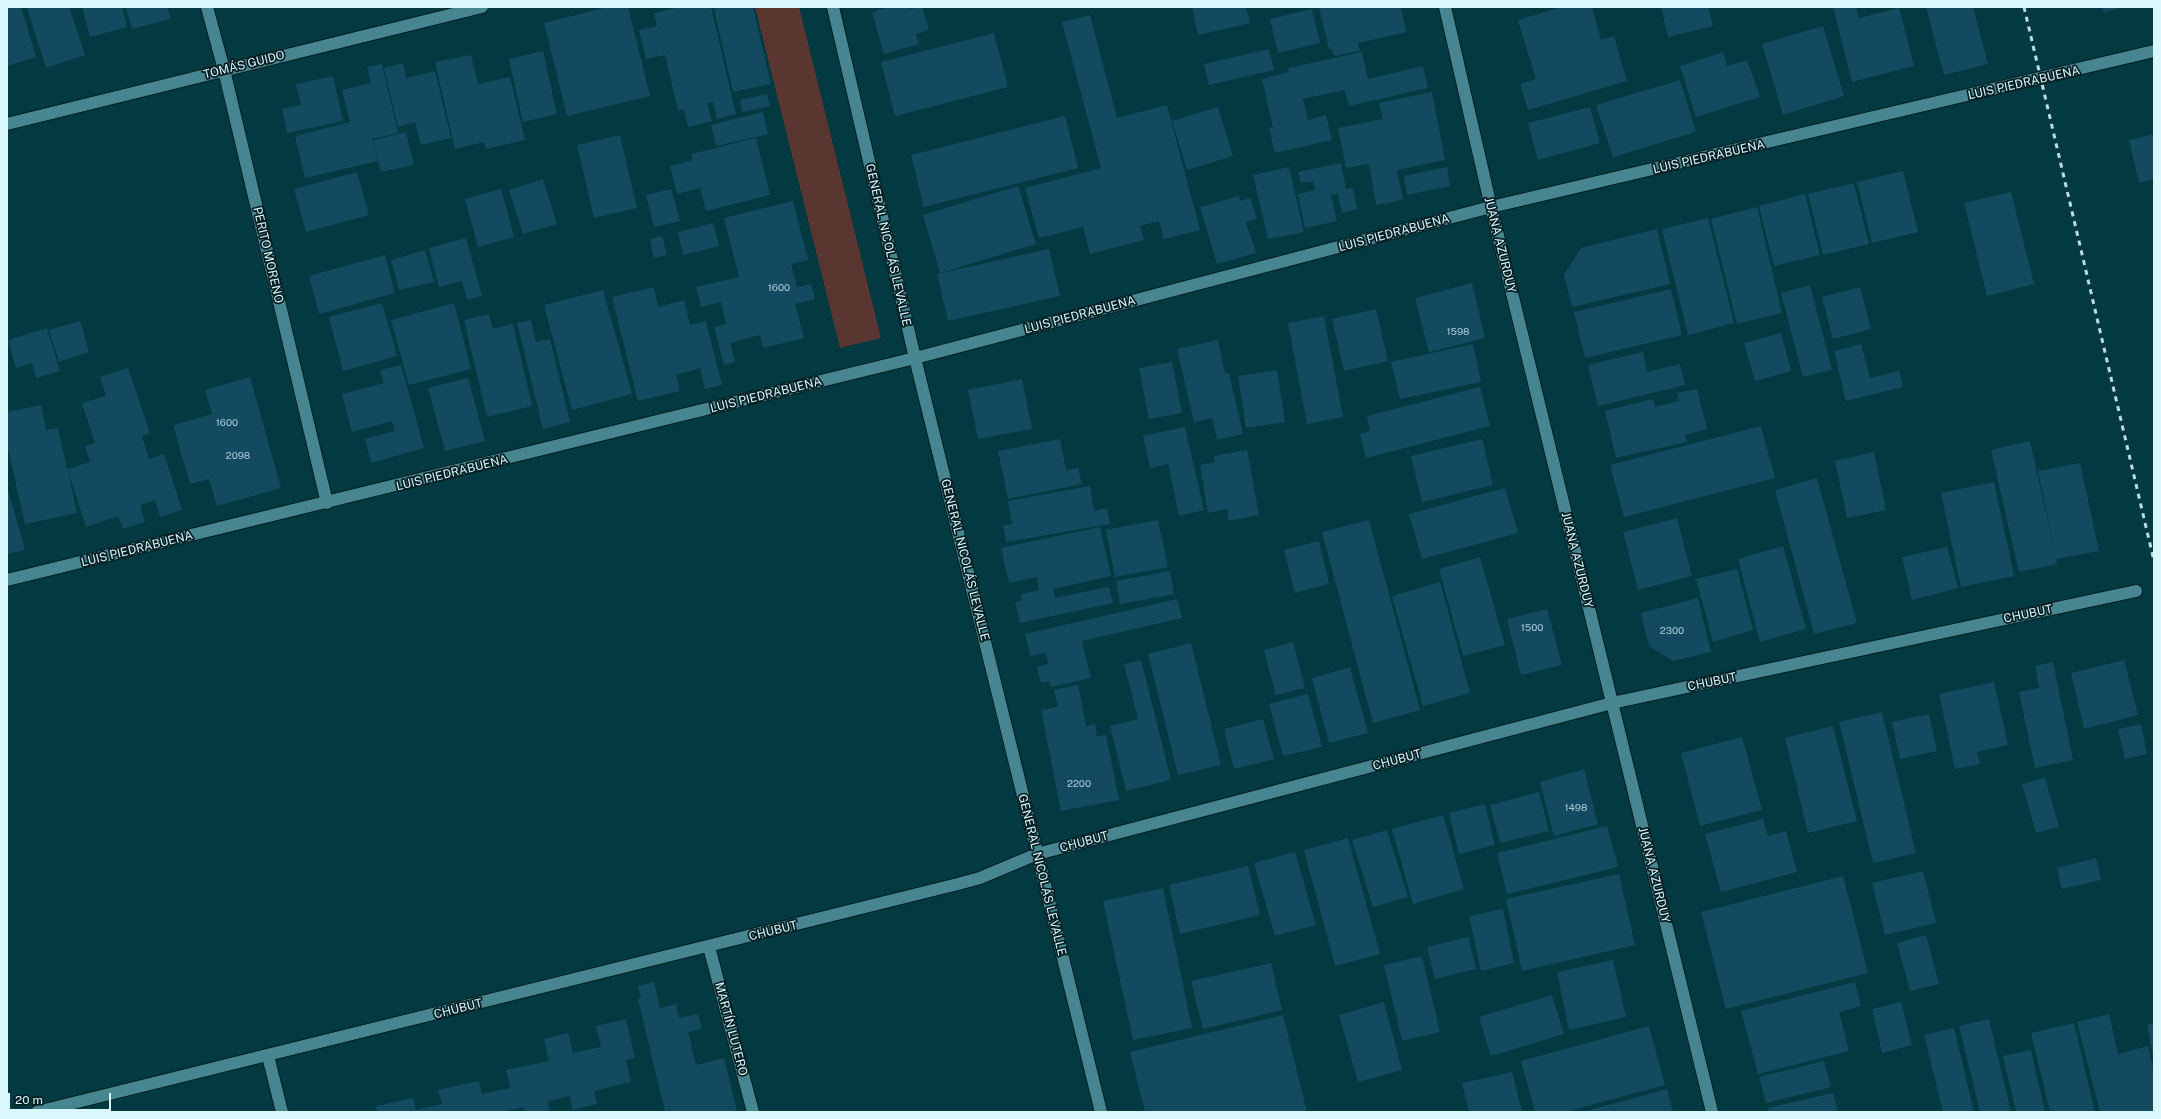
<!DOCTYPE html>
<meta charset="utf-8">
<style>
body{margin:0}
#map{position:relative;width:2161px;height:1119px;overflow:hidden;background:#033941;font-family:"Public Sans",sans-serif}
canvas{display:block}
.frame{position:absolute;inset:0;border:8px solid #d9f8fe;pointer-events:none}
.scale{position:absolute;left:8px;top:1093px;width:103px;height:18px;box-sizing:border-box;border:2px solid #d9f8fe;border-top:0;padding-left:5px;font-size:12px;line-height:14px;white-space:nowrap;color:#d9f8fe;-webkit-text-stroke:3px #041e22;paint-order:stroke}
</style>
<div id="map">
<canvas width="2161" height="1119"></canvas>
<div class="frame"></div>
<div class="scale">20 m</div>
</div>
<script>
const ctx = document.querySelector('canvas').getContext('2d');
ctx.lineJoin = 'round';
function fillPath(path, color) { ctx.fillStyle = color; ctx.fill(path, 'evenodd'); }
const poly = rows => new Path2D(rows.map(r => 'M' + r).join(''));
function trace(path, color, width, dash) { ctx.strokeStyle = color; ctx.lineWidth = width; ctx.lineCap = dash ? 'butt' : 'round'; ctx.setLineDash(dash || []); ctx.stroke(path); }
function drawText(font, color, halo, rows, align = 'center') {
  ctx.font = font + ' "Public Sans",sans-serif'; ctx.lineWidth = 3.5; ctx.setLineDash([]); ctx.textBaseline = 'middle'; ctx.strokeStyle = halo; ctx.fillStyle = color; for (const [text, x, y, turn = 0] of rows) {
    ctx.save(); ctx.translate(x, y); ctx.rotate((+turn || 0) * Math.PI / 180); ctx.textAlign = isNaN(turn) ? turn : align; if (halo) ctx.strokeText(text, 0, 0); ctx.fillText(text, 0, 0); ctx.restore();
  }
}
const green = poly([
 [755,7,799,7,881,338,840,348]
]);
const building = poly([
 [7,7,21,7,36,57,7,66],
 [69,7,85,55,46,68,27,8],
 [82,7,122,7,127,27,90,37],
 [126,7,167,7,171,19,132,29],
 [608,7,628,7,650,96,567,116,544,23],
 [680,7,711,7,736,114,717,119,713,102,707,103,712,121,688,127,684,109,678,110,665,55,646,59,639,30,657,26,654,13],
 [722,7,753,7,771,84,733,92,714,9],
 [889,7,909,7,909,9,922,7,929,30,916,34,919,44,884,54,872,12],
 [1192,7,1246,7,1250,23,1198,35],
 [1319,7,1401,7,1406,32,1358,43,1360,51,1334,56,1332,49,1329,49],
 [1562,7,1592,7,1601,40,1614,36,1627,81,1528,110,1520,84,1536,79,1518,20],
 [1661,7,1708,7,1713,26,1668,37],
 [1833,7,1856,7,1859,18,1899,8,1914,66,1852,82],
 [1926,7,1973,7,1988,64,1944,75],
 [2102,7,2122,7,2122,8,2103,12],
 [1312,9,1320,43,1278,53,1270,19],
 [1090,15,1117,118,1167,105,1200,230,1164,239,1159,221,1140,226,1144,240,1090,254,1083,227,1039,238,1025,188,1101,168,1062,22],
 [1823,26,1844,96,1783,115,1762,44],
 [994,33,1008,87,895,116,881,62],
 [1269,49,1274,70,1209,85,1204,64],
 [543,51,557,114,523,122,509,59],
 [1362,52,1368,79,1423,66,1428,88,1349,106,1344,90,1303,99,1308,120,1326,115,1332,140,1275,153,1269,128,1273,128,1262,79,1289,72,1288,68],
 [1723,52,1727,66,1747,60,1760,97,1696,117,1680,66],
 [471,55,478,84,510,77,525,140,486,149,484,142,455,149,435,62],
 [403,63,406,78,435,71,451,138,421,145,415,122,398,127,384,68],
 [382,64,398,133,372,139,378,161,305,178,295,136,350,122,342,90,371,83,367,67],
 [333,76,343,121,287,133,282,109,301,105,296,84],
 [1680,80,1696,132,1613,157,1596,105],
 [1432,92,1445,160,1397,170,1403,200,1376,205,1369,164,1346,168,1338,128,1383,119,1379,103],
 [767,94,770,106,742,112,740,100],
 [1218,107,1233,156,1187,170,1172,121],
 [1590,107,1600,143,1538,160,1528,123],
 [763,112,768,134,716,146,711,125],
 [1065,116,1078,168,924,207,911,155],
 [406,132,414,165,381,172,373,140],
 [2154,134,2154,179,2139,183,2129,140],
 [620,135,637,208,594,218,577,145],
 [756,138,770,195,706,211,700,188,677,194,670,166,693,160,691,154],
 [1341,163,1346,189,1353,188,1357,209,1342,213,1338,194,1331,195,1337,221,1305,228,1298,194,1315,190,1313,181,1301,183,1298,172],
 [1289,167,1304,232,1268,239,1253,175],
 [1447,167,1450,186,1407,195,1404,176],
 [1903,171,1918,232,1872,243,1857,182],
 [357,172,369,215,306,232,294,189],
 [543,179,557,224,523,234,509,190],
 [1854,183,1869,244,1823,255,1808,194],
 [1018,186,1036,244,940,273,923,215],
 [501,189,514,237,478,247,465,199],
 [671,189,680,221,654,227,646,195],
 [2011,192,2034,284,1987,296,1964,203],
 [1805,194,1820,255,1774,266,1759,206],
 [1239,196,1240,201,1250,198,1257,219,1246,222,1256,253,1217,264,1200,207],
 [793,201,808,260,791,264,797,287,811,284,815,299,795,304,804,338,763,348,760,335,730,343,735,362,724,365,714,327,726,324,721,302,701,307,696,287,739,277,724,218],
 [1757,207,1782,313,1737,324,1711,219],
 [1708,218,1734,323,1688,335,1662,229],
 [713,223,719,246,683,255,678,232],
 [1657,229,1670,284,1572,307,1564,275,1581,248],
 [662,236,667,255,654,258,650,239],
 [466,238,482,296,467,300,462,281,439,287,429,248],
 [1049,249,1060,296,948,321,937,274],
 [425,250,434,282,399,290,391,260],
 [385,255,395,293,319,314,309,276],
 [1472,283,1485,338,1429,352,1415,298],
 [1810,285,1832,370,1803,377,1781,293],
 [654,287,658,307,684,300,690,325,706,321,722,385,705,389,700,368,676,375,680,391,638,401,612,297],
 [1860,287,1871,329,1833,339,1822,297],
 [1671,289,1682,335,1585,358,1574,312],
 [603,290,632,394,572,410,544,305],
 [382,303,397,356,343,371,329,317],
 [454,303,471,369,409,385,391,320],
 [1376,309,1388,361,1344,371,1332,319],
 [489,314,493,329,513,324,532,406,487,417,464,320],
 [1324,316,1343,417,1307,424,1288,323],
 [531,320,536,342,550,339,570,422,543,429,517,323],
 [80,321,89,352,59,362,49,330],
 [47,328,60,371,36,378,32,363,16,368,8,340],
 [1781,333,1791,371,1755,381,1744,343],
 [1218,340,1225,373,1229,373,1243,434,1217,440,1212,418,1194,422,1177,349],
 [1473,344,1481,382,1400,399,1391,362],
 [1861,344,1870,378,1899,371,1903,387,1846,401,1834,351],
 [1643,352,1647,372,1680,364,1685,385,1598,406,1588,365],
 [1172,362,1182,413,1149,419,1139,368],
 [401,365,424,448,371,463,365,439,395,431,392,421,352,432,342,394,384,383,380,370],
 [128,368,150,433,142,436,149,459,164,454,182,510,160,517,155,500,140,505,145,522,123,529,118,516,86,527,68,470,77,513,25,524,7,444,7,412,41,405,46,430,58,428,67,469,90,462,85,446,95,443,82,403,106,396,100,377],
 [1277,370,1285,422,1246,428,1238,376],
 [250,377,281,488,217,506,209,479,190,484,173,425,212,414,205,390],
 [468,378,485,441,445,451,428,388],
 [1022,379,1032,429,978,439,968,390],
 [1480,387,1490,426,1366,458,1360,434,1370,431,1367,416],
 [1697,389,1707,429,1685,435,1687,442,1616,458,1605,411,1653,399,1655,407,1679,401,1677,393],
 [1761,426,1775,478,1624,517,1610,465],
 [1185,427,1204,510,1179,516,1168,464,1150,468,1143,436],
 [1060,439,1066,470,1078,468,1082,484,1008,499,998,451],
 [1482,439,1493,485,1422,502,1411,456],
 [2030,441,2055,554,2038,471,2080,463,2099,551,2056,559,2057,564,2019,572,1991,450],
 [1247,450,1259,515,1229,521,1227,509,1208,513,1200,465,1215,462,1214,456],
 [1874,452,1886,510,1847,518,1835,461],
 [1817,478,1857,623,1814,634,1775,490],
 [1994,482,2014,576,1961,587,1941,493],
 [7,486,25,550,7,554],
 [1090,486,1094,511,1107,508,1110,524,1006,542,1003,525,1012,524,1008,501],
 [1505,488,1518,533,1422,559,1409,514],
 [1677,518,1692,576,1638,590,1623,532],
 [1158,520,1168,567,1115,577,1106,530],
 [1369,520,1420,710,1373,723,1322,532],
 [1100,527,1111,576,1053,589,1055,598,1109,587,1113,603,1020,623,1015,602,1022,600,1021,594,1039,590,1037,577,1009,583,1001,548],
 [1319,541,1329,584,1295,593,1284,550],
 [1783,546,1806,629,1760,642,1738,559],
 [1947,547,1958,588,1912,600,1902,557],
 [1480,557,1505,645,1463,656,1439,569],
 [1737,569,1753,630,1713,642,1696,579],
 [1170,571,1174,594,1120,604,1116,581],
 [1440,582,1470,693,1423,706,1392,596],
 [1698,598,1711,652,1673,661,1649,646,1641,613],
 [1177,599,1182,618,1082,641,1091,678,1051,687,1049,681,1041,683,1037,667,1048,664,1046,653,1030,656,1025,634],
 [1547,609,1562,665,1521,675,1507,619],
 [1293,642,1305,688,1276,695,1264,650],
 [1191,643,1221,765,1178,775,1148,654],
 [1141,660,1171,780,1126,791,1110,726,1138,719,1124,664],
 [2124,660,2138,715,2084,729,2071,673],
 [2053,662,2073,760,2035,768,2019,692,2039,688,2035,666],
 [1350,667,1368,733,1329,743,1312,678],
 [1994,682,2008,745,1977,752,1980,764,1955,769,1939,694],
 [1078,685,1086,726,1095,724,1097,736,1106,735,1119,800,1061,811,1041,710,1058,707,1054,690],
 [1308,694,1322,747,1283,756,1269,704],
 [1882,712,1916,853,1873,863,1839,722],
 [1929,714,1937,751,1900,759,1892,722],
 [1263,719,1274,759,1234,769,1224,729],
 [2141,724,2147,754,2125,759,2118,729],
 [1833,726,1857,821,1808,833,1785,738],
 [1742,737,1762,810,1700,826,1681,753],
 [1584,769,1598,824,1554,836,1540,782],
 [2045,778,2059,827,2036,833,2022,784],
 [1539,792,1549,831,1500,843,1490,805],
 [1485,804,1495,845,1459,854,1449,813],
 [1443,815,1464,889,1413,904,1392,829],
 [1763,819,1768,836,1786,831,1797,872,1721,892,1705,834],
 [1607,826,1618,867,1507,894,1497,853],
 [1387,830,1408,897,1373,907,1352,840],
 [1348,838,1380,954,1335,966,1304,850],
 [1295,852,1316,925,1275,936,1254,863],
 [2096,858,2101,880,2062,889,2057,868],
 [1248,866,1260,915,1180,934,1169,885],
 [1923,871,1936,923,1885,935,1872,883],
 [1619,874,1635,945,1522,971,1506,899],
 [1843,876,1868,973,1726,1009,1701,912],
 [1163,888,1192,1028,1133,1040,1103,901],
 [1503,909,1514,963,1481,971,1469,916],
 [1926,935,1939,984,1910,991,1897,943],
 [1468,937,1476,969,1435,979,1427,947],
 [1422,956,1440,1032,1402,1041,1384,965],
 [1613,960,1626,1017,1569,1030,1557,972],
 [1271,963,1282,1010,1203,1029,1191,981],
 [654,982,660,1008,676,1004,679,1018,698,1014,702,1029,688,1032,696,1065,724,1058,737,1112,665,1112,638,999,641,998,638,986],
 [1855,982,1861,1006,1839,1012,1849,1051,1758,1074,1741,1011],
 [1552,995,1564,1034,1491,1056,1479,1017],
 [1384,1002,1402,1070,1358,1082,1339,1015],
 [1901,1002,1912,1045,1882,1053,1872,1009],
 [2109,1014,2118,1054,2148,1046,2154,1072,2154,1112,2100,1112,2077,1022],
 [1283,1015,1307,1112,1145,1112,1130,1052],
 [626,1019,635,1058,626,1060,631,1082,594,1091,597,1104,573,1110,570,1096,548,1101,550,1112,524,1112,523,1107,501,1112,377,1112,376,1106,413,1098,416,1110,442,1104,438,1090,479,1081,482,1094,510,1088,506,1070,549,1061,544,1039,568,1033,573,1053,601,1047,596,1026],
 [1989,1019,2011,1112,1980,1112,1959,1026],
 [2074,1023,2095,1112,2050,1112,2031,1033],
 [2154,1023,2154,1055,2153,1055,2147,1025],
 [1649,1026,1665,1085,1565,1112,1535,1112,1521,1061],
 [1954,1028,1974,1112,1943,1112,1924,1035],
 [2031,1050,2045,1112,2016,1112,2003,1056],
 [1824,1061,1831,1087,1766,1103,1759,1077],
 [1512,1072,1522,1112,1469,1112,1462,1083],
 [1667,1089,1673,1112,1583,1112],
 [1833,1093,1838,1112,1769,1112,1768,1108]
]);
const minor = poly([
 [207,7,224,70,327,503],
 [833,7,915,358,1101,1112],
 [1445,7,1491,207,1712,1112],
 [7,124,482,7],
 [7,580,915,358,1491,207,2154,51],
 [709,947,753,1112],
 [268,1056,282,1112],
 [37,1112,958,884,980,878,1037,854,1612,703,2136,591]
]);
const rail = poly([
 [2024,7,2154,561]
]);
const numberNames = [
 ["1600",779,288],
 ["1598",1458,332],
 ["1600",227,423],
 ["2098",238,456],
 ["1500",1532,628],
 ["2300",1672,631],
 ["2200",1079,784],
 ["1498",1576,808]
];
const streetNames = [
 ["TOMÁS GUIDO",244,65,-14],
 ["LUIS PIEDRABUENA",2024,83,-13],
 ["LUIS PIEDRABUENA",1709,157,-13],
 ["LUIS PIEDRABUENA",1394,233,-15],
 ["GENERAL NICOLÁS LEVALLE",888,245,77],
 ["JUANA AZURDUY",1500,245,76],
 ["PERITO MORENO",268,255,77],
 ["LUIS PIEDRABUENA",1080,315,-15],
 ["LUIS PIEDRABUENA",766,395,-14],
 ["LUIS PIEDRABUENA",452,473,-14],
 ["LUIS PIEDRABUENA",137,549,-14],
 ["GENERAL NICOLÁS LEVALLE",965,560,76],
 ["JUANA AZURDUY",1577,560,76],
 ["CHUBUT",2028,614,-12],
 ["CHUBUT",1712,682,-12],
 ["CHUBUT",1397,760,-15],
 ["CHUBUT",1084,842,-15],
 ["GENERAL NICOLÁS LEVALLE",1042,875,76],
 ["JUANA AZURDUY",1654,875,76],
 ["CHUBUT",773,931,-14],
 ["CHUBUT",458,1009,-14],
 ["MARTÍN LUTERO",731,1029,75]
];
fillPath(green, '#593630');
fillPath(building, '#144a60');
trace(minor, '#001f24', 14);
trace(minor, '#478690', 12);
trace(rail, '#badde3', 3, [5, 5]);
drawText('10px', '#a8ccd6', null, numberNames);
drawText('12px', '#d9f8fe', '#041e22', streetNames);
</script>
